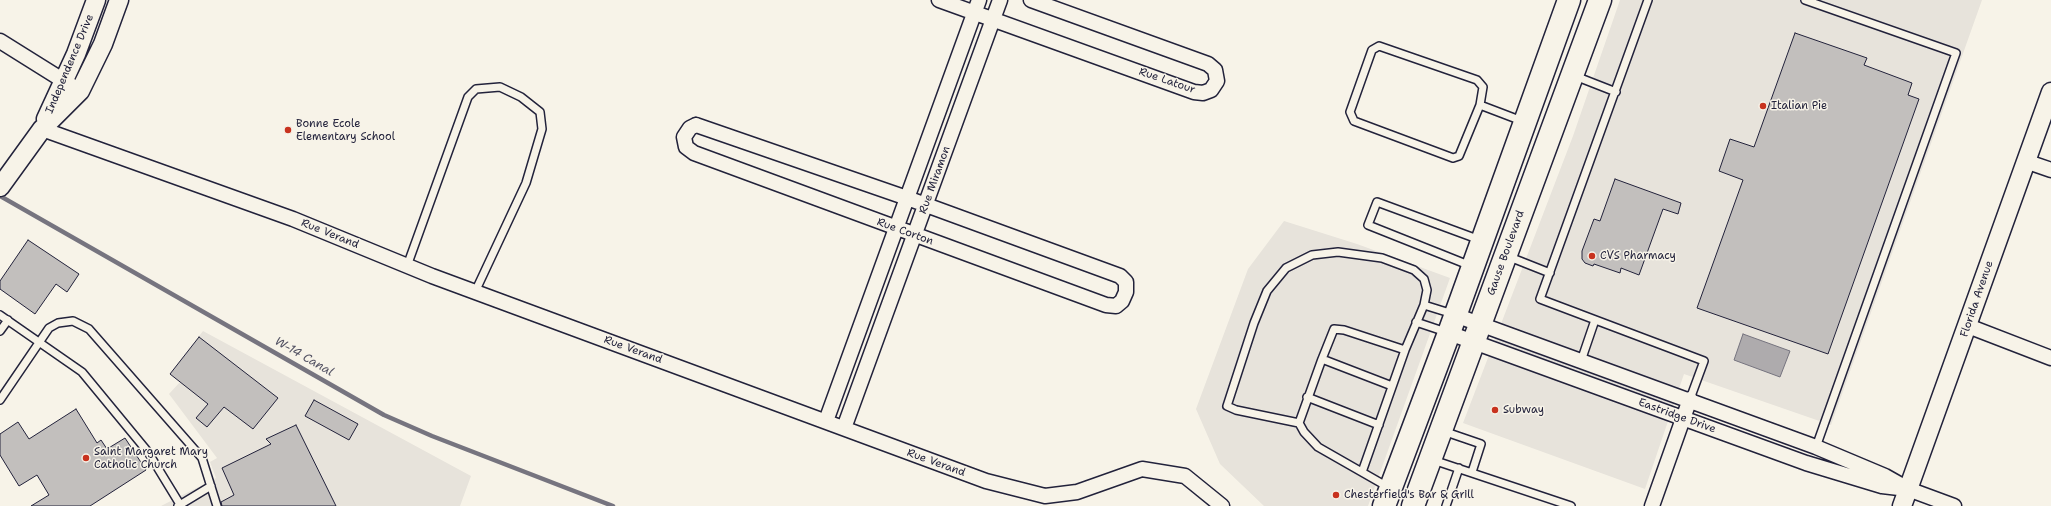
<!DOCTYPE html>
<style>
body{margin:0}
canvas{display:block;background:#f7f3e8}
</style>
<canvas width="2051" height="506"></canvas>
<script>
const ctx = document.querySelector('canvas').getContext('2d');
ctx.lineJoin = 'round';
function fillPath(path, color) { ctx.fillStyle = color; ctx.fill(path, 'evenodd'); }
const poly = rows => new Path2D(rows.map(r => 'M' + r).join(''));
function trace(path, color, width, dash) { ctx.strokeStyle = color; ctx.lineWidth = width; ctx.lineCap = dash ? 'butt' : 'round'; ctx.setLineDash(dash || []); ctx.stroke(path); }
function drawText(font, color, halo, rows, align = 'center') {
  ctx.font = font + ' "Shantell Sans",sans-serif'; ctx.lineWidth = 3; ctx.setLineDash([]); ctx.textBaseline = 'middle'; ctx.strokeStyle = halo; ctx.fillStyle = color; for (const [text, x, y, turn = 0] of rows) {
    ctx.save(); ctx.translate(x, y); ctx.rotate((+turn || 0) * Math.PI / 180); ctx.textAlign = isNaN(turn) ? turn : align; if (halo) ctx.strokeText(text, 0, 0); ctx.fillText(text, 0, 0); ctx.restore();
  }
}
const built = poly([
 [1620,0,1982,0,1831,425,1684,374,1645,489,1463,423,1573,136],
 [1284,221,1357,244,1450,278,1368,506,1264,506,1220,464,1196,409,1248,269],
 [203,331,471,476,460,506,161,506,216,478,210,462,217,458,169,394,180,382,170,374]
]);
const water = poly([
 [1743,334,1790,351,1780,377,1734,360,1743,334]
]);
const stream = poly([
 [0,196,384,415,432,436,613,506]
]);
const building = poly([
 [1795,33,1867,58,1864,65,1912,83,1908,95,1919,99,1828,354,1697,308,1743,180,1719,171,1730,139,1754,147,1795,33],
 [1615,179,1681,203,1678,214,1663,209,1639,275,1621,268,1620,273,1594,264,1593,266,1585,263,1582,259,1582,251,1594,219,1600,221,1615,179],
 [28,240,79,274,67,292,56,284,35,314,0,289,0,281,28,240],
 [199,337,278,398,253,429,224,407,207,427,196,418,208,404,170,374,199,337],
 [314,400,358,424,349,440,305,416,314,400],
 [76,409,97,443,101,440,107,449,125,438,146,470,90,506,31,506,49,495,37,475,19,486,0,455,0,434,18,422,29,439,76,409],
 [296,425,336,506,222,506,221,502,234,495,222,468,271,444,266,439,296,425]
]);
const service = poly([
 [1648,0,1540,299,1704,361,1690,399],
 [1805,0,1956,53,1816,447],
 [1575,76,1616,92],
 [1480,105,1459,156,1453,158,1354,121,1350,112,1372,50,1379,46,1477,80,1483,87,1480,105,1522,121],
 [1507,256,1550,273],
 [407,266,468,97,476,89,500,87,521,97,540,112,542,129,526,183,475,292],
 [1471,266,1368,225,1377,202,1480,240],
 [0,315,82,372,148,452,181,506],
 [1416,322,1446,332],
 [0,331,8,320],
 [1322,359,1392,386],
 [1581,361,1595,320],
 [1307,397,1379,425],
 [0,400,49,328,58,323,73,321,89,329,202,458,217,506],
 [1299,423,1236,410,1227,406,1254,323,1267,291,1286,268,1312,255,1338,252,1382,258,1414,270,1424,279,1427,290,1424,305,1453,314],
 [1443,431,1481,444,1472,472],
 [1433,460,1571,506],
 [1362,472,1405,350,1424,305],
 [1388,487,1318,447,1304,432,1299,423,1322,359,1334,329,1344,330,1405,350],
 [178,506,211,486],
 [1446,506,1459,468]
]);
const minor = poly([
 [939,0,1194,92,1203,93,1211,90,1217,81,1215,70,1208,64,1031,0],
 [0,41,80,91],
 [696,125,907,198,1120,276,1126,282,1126,292,1122,301,1116,306,1106,305,694,153,686,147,684,137,690,128,696,125],
 [42,129,293,219,432,276,986,481,1045,496,1077,492,1142,469,1185,476,1222,506],
 [2025,161,2051,170],
 [1455,315,1816,447,1885,476,1908,489,1954,506],
 [1968,326,2051,358],
 [1449,333,1806,463,1882,486,1899,488],
 [826,421,979,0],
 [844,428,1000,0],
 [1652,506,1690,399]
]);
const tertiary = poly([
 [46,119,76,54,96,0],
 [0,187,42,129,80,91,103,44,119,0],
 [1902,506,2051,92]
]);
const primary = poly([
 [1384,506,1449,333,1569,0],
 [1413,506,1600,0]
]);
const markers = [
 [1763,106,4,"#c8321e"],
 [288,130,4,"#c8321e"],
 [1592,256,4,"#c8321e"],
 [1495,410,4,"#c8321e"],
 [86,458,4,"#c8321e"],
 [1336,495,4,"#c8321e"]
];
const streetNames = [
 ["Independence Drive",70,64,-67],
 ["Rue Latour",1167,81,19],
 ["Rue Miramon",935,180,-70],
 ["Rue Corton",905,232,20],
 ["Rue Verand",330,234,22],
 ["Gause Boulevard",1506,253,-70],
 ["Florida Avenue",1977,299,-71],
 ["Rue Verand",633,350,20],
 ["Eastridge Drive",1677,416,20],
 ["Rue Verand",936,463,20]
];
const poiNames = [
 ["Italian Pie",1771,106],
 ["Bonne Ecole",296,124],
 ["Elementary School",296,137],
 ["CVS Pharmacy",1600,256],
 ["Subway",1503,410],
 ["Saint Margaret Mary",94,452],
 ["Catholic Church",94,465],
 ["Chesterfield's Bar & Grill",1344,495]
];
const waterNames = [
 ["W-14 Canal",304,357,30]
];
fillPath(built, '#e7e3db');
fillPath(water, '#aeabad');
trace(water, '#76747f', 1);
trace(stream, '#76747f', 4.5);
fillPath(building, '#c2bfbd');
trace(building, '#22223b', 1);
trace(service, '#22223b', 10);
trace(minor, '#22223b', 17);
trace(tertiary, '#22223b', 21);
trace(primary, '#22223b', 25);
trace(service, '#f7f3e8', 7);
trace(minor, '#f7f3e8', 14);
trace(tertiary, '#f7f3e8', 18);
trace(primary, '#f7f3e8', 22);
for (const [x, y, r, color] of markers) { const dot = new Path2D(); dot.arc(x, y, r, 0, 2 * Math.PI); ctx.fillStyle = color; ctx.fill(dot); trace(dot, '#f7f3e8', 1.5); }
drawText('11px', '#22223b', '#f7f3e8', streetNames);
drawText('11px', '#22223b', '#f7f3e8', poiNames, 'left');
drawText('italic 12px', '#535263', '#f7f3e8', waterNames);
</script>
